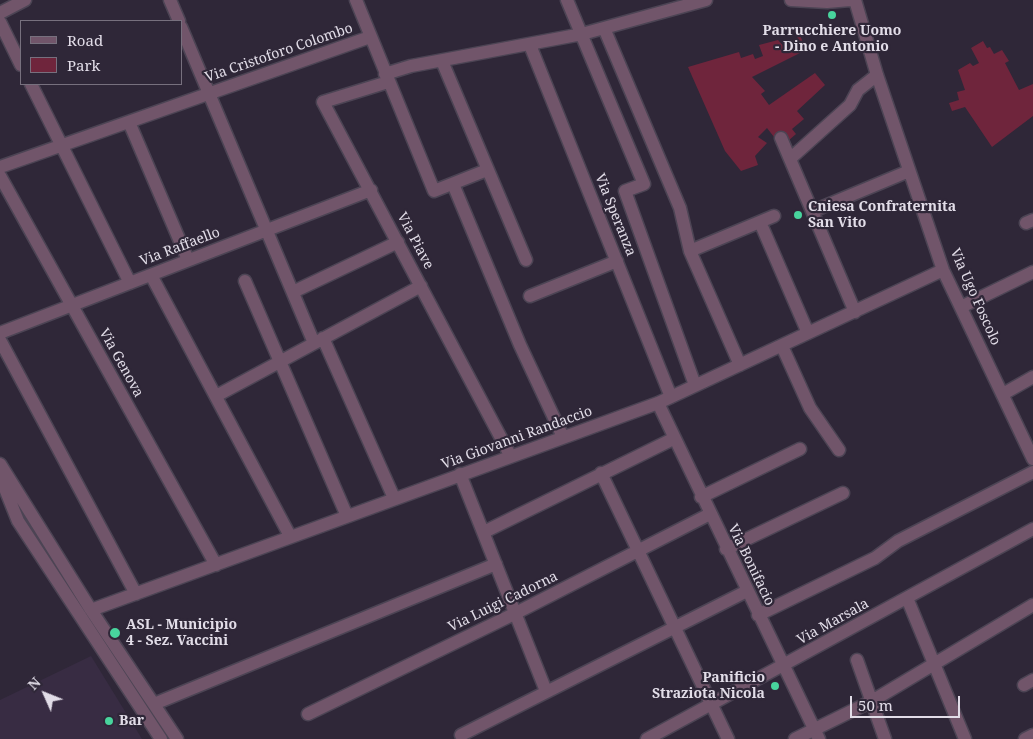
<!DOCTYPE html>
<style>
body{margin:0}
#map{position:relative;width:1033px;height:739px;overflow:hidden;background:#2f2738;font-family:"Noto Serif",serif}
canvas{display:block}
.legend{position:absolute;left:20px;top:20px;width:162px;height:65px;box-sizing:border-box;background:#2f2738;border:1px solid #77707e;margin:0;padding:6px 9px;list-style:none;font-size:15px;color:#e2dde8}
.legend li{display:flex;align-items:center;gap:10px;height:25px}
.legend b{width:25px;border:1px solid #77707e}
.north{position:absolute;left:20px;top:669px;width:50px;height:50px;-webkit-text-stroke:4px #2f2738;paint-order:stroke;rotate:314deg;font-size:14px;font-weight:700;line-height:20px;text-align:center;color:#e2dde8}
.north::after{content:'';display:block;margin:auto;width:18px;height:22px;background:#e2dde8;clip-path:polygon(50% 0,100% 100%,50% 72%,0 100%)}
.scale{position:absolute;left:850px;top:696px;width:110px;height:22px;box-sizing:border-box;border:2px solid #e2dde8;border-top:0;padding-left:6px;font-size:15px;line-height:18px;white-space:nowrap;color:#e2dde8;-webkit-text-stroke:4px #2f2738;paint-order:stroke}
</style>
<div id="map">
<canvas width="1033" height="739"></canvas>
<ul class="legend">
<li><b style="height:6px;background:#71556a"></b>Road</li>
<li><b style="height:14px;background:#6f253c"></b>Park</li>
</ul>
<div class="north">N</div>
<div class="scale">50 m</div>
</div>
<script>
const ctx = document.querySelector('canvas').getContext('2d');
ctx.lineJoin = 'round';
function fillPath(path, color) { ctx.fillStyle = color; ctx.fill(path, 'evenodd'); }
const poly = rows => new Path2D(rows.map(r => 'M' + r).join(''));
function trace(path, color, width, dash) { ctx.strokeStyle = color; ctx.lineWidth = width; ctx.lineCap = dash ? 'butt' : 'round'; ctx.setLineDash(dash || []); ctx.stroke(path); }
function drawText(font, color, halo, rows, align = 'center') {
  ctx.font = font + ' "Noto Serif",serif'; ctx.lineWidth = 4.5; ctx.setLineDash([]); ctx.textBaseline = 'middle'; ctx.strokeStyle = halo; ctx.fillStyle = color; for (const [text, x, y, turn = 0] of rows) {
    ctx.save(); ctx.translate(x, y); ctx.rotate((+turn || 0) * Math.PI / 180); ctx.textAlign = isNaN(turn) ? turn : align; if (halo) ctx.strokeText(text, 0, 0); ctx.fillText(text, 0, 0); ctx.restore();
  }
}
const built = poly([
 [91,656,142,739,0,739,0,700]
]);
const green = poly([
 [800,35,806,50,752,77,765,91,761,94,769,105,815,73,825,85,797,111,804,119,792,129,796,134,788,141,781,132,774,137,767,128,758,137,767,143,755,156,758,165,741,171,725,151,688,67,739,52,741,58,753,54,755,59,763,56,759,45,778,40,786,49],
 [983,41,987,48,990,47,994,54,1002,50,1009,61,1005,63,1019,90,1033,84,1033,116,992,147,965,107,952,111,949,103,959,100,957,92,965,90,958,70,970,63,973,66,979,63,971,48]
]);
const minor = poly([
 [170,0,179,21],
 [356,0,434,191,487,170],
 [567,0,644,184,625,191,695,385],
 [791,0,827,2,850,0],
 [855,0,877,75,943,270,1033,459],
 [0,13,25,0],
 [0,22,21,65],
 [181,27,314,343],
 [604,28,680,208,690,251],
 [530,45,671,397],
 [442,61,526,260],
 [385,74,411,66,582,34,706,0],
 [388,82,323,102,510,455],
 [31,84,130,283],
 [129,122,188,260],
 [781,138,855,312],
 [791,158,850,105,858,90,877,75],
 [0,167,370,37],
 [0,176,216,565],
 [453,184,520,345,563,437],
 [813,211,909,171],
 [760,222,808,333],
 [1026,223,1033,220],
 [151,275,290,536],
 [245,281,347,516],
 [293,292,398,242],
 [530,296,617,261],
 [961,307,1033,272],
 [0,333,371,190],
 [323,338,394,498],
 [0,340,136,594],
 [782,346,810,408,839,450],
 [740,365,690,251,774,216],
 [1003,394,1033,377],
 [216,396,421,286],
 [658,403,819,739],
 [0,464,91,610,177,739],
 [601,473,728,739],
 [460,474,546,691],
 [0,476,18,521,161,739],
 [701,497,800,449],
 [484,532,673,439],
 [726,549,843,493],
 [907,598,965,739],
 [91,610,658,403,943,270],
 [758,615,875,558,898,541,1033,472],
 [857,660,885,739],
 [1024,685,1033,680],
 [154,704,496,564],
 [308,714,514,614,710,514],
 [461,735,747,591],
 [647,739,1033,529],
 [795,739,872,701,1033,605],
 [1025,739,1033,735]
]);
const markers = [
 [832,15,5,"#48d49d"],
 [798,215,5,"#48d49d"],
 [115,633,6,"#48d49d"],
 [775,686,5,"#48d49d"],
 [109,721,5,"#48d49d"]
];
const poiNames = [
 ["Parrucchiere Uomo",832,31,"center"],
 ["- Dino e Antonio",832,47,"center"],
 ["Cniesa Confraternita",808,207],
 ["San Vito",808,223],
 ["ASL - Municipio",126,625],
 ["4 - Sez. Vaccini",126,641],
 ["Panificio",765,678,"right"],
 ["Straziota Nicola",765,694,"right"],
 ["Bar",119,721]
];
const streetNames = [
 ["Via Cristoforo Colombo",279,53,-19],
 ["Via Speranza",615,215,68],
 ["Via Piave",415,241,62],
 ["Via Raffaello",180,247,-21],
 ["Via Ugo Foscolo",975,297,66],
 ["Via Genova",121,363,61],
 ["Via Giovanni Randaccio",517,438,-20],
 ["Via Bonifacio",751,565,64],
 ["Via Luigi Cadorna",503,602,-26],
 ["Via Marsala",833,622,-29]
];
fillPath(built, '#382c43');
fillPath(green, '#6f253c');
trace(minor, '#4c4454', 15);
trace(minor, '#71556a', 12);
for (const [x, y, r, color] of markers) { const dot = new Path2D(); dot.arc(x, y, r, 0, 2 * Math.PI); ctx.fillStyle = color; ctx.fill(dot); trace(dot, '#2f2738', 2); }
drawText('bold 14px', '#e2dde8', '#2f2738', poiNames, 'left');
drawText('14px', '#e2dde8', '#2f2738', streetNames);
</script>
